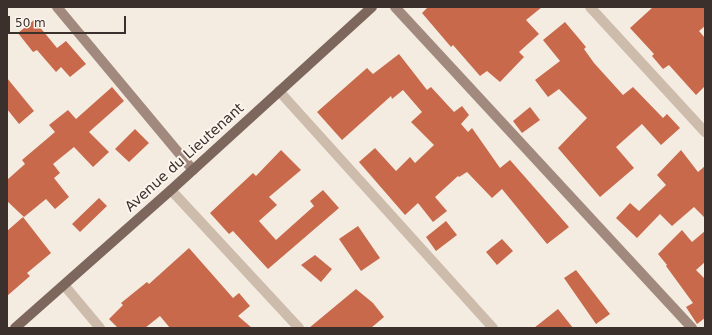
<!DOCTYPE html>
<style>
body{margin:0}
#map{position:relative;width:712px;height:335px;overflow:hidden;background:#f4ebe1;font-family:"DejaVu Sans",sans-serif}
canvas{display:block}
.frame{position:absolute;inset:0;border:8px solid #3b302b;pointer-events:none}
.scale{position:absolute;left:8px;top:16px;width:118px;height:18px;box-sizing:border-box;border:2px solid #3b302b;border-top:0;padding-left:5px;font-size:12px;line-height:14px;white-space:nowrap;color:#3b302b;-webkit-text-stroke:3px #fbf5ee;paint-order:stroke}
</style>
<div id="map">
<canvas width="712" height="335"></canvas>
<div class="frame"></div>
<div class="scale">50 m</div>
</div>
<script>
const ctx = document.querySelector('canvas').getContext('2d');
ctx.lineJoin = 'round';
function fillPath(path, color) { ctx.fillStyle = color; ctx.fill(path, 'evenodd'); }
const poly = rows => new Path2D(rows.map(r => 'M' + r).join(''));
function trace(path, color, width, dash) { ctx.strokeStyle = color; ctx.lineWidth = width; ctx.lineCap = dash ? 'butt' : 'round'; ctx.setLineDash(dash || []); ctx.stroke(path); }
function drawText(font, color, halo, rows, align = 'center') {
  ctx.font = font + ' "DejaVu Sans",sans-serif'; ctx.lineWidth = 4; ctx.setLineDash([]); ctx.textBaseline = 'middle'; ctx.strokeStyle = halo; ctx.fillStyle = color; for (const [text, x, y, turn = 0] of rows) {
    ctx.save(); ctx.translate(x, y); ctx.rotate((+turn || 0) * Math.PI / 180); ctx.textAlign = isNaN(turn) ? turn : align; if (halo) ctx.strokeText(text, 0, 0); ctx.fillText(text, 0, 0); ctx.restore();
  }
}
const building = poly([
 [428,7,542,7,526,20,539,34,519,52,524,57,500,82,487,71,480,76,453,45,451,47,422,13],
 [653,7,705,7,705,26,699,31,705,38,705,86,696,95,669,65,663,69,652,56,654,54,630,28],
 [34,20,57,48,66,41,86,64,70,77,61,67,56,72,37,50,33,52,18,33],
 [565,22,586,47,584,49,594,63,623,95,633,87,663,118,667,114,680,128,661,145,642,124,616,147,634,168,600,197,558,148,587,118,559,89,548,97,535,80,560,61,543,40],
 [399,54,427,90,431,87,454,112,462,106,469,115,461,124,468,132,472,128,500,168,510,160,569,227,547,244,502,189,492,198,467,172,459,177,458,176,435,197,447,211,433,222,418,203,405,215,359,162,375,148,396,171,410,157,415,163,434,145,411,122,422,112,403,90,392,99,391,96,342,140,317,112,367,68,373,74],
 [7,78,34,111,19,124,7,109],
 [112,87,124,101,89,132,109,152,93,167,74,147,53,164,60,173,54,178,69,197,55,209,46,199,24,217,7,201,7,180,25,164,22,160,55,132,49,125,68,110,76,119],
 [530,107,540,120,522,133,513,121],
 [135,129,149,143,129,162,115,149],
 [281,150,301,170,269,197,277,205,259,221,276,240,314,206,310,201,323,190,339,208,268,269,233,231,229,234,210,213,253,173,256,176],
 [681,150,698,172,705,166,705,218,694,207,672,226,660,214,637,238,616,218,630,203,639,211,666,185,657,175],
 [99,198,107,206,80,232,72,224],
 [23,217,51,253,27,273,30,276,7,296,7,231],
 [446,221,457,235,436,251,426,237],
 [358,226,380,258,361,271,339,239],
 [682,230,692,242,705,231,705,262,696,270,705,279,705,318,697,324,686,307,693,303,666,266,667,265,658,254],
 [502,239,513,251,497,265,486,252],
 [189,248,233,298,239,293,250,306,238,316,252,328,170,328,160,316,145,328,118,328,109,319,123,305,121,303,147,282,149,284],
 [315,255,332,269,321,282,301,265],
 [576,270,610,314,596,324,564,278],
 [356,289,373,303,384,317,371,328,309,328],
 [558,309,573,328,534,328]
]);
const street = poly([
 [590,7,705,132],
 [279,91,493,328],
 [171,190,299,328],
 [64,285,100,328]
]);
const secondary = poly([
 [57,7,193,170],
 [395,7,692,328]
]);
const primary = poly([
 [15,328,171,190,372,7]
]);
const streetNames = [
 ["Avenue du Lieutenant",185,158,-42]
];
fillPath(building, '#c8694b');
trace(street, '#cdbbac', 10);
trace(secondary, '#a18a7d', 10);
trace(primary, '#7d675c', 10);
drawText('14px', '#3b302b', '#fbf5ee', streetNames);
</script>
